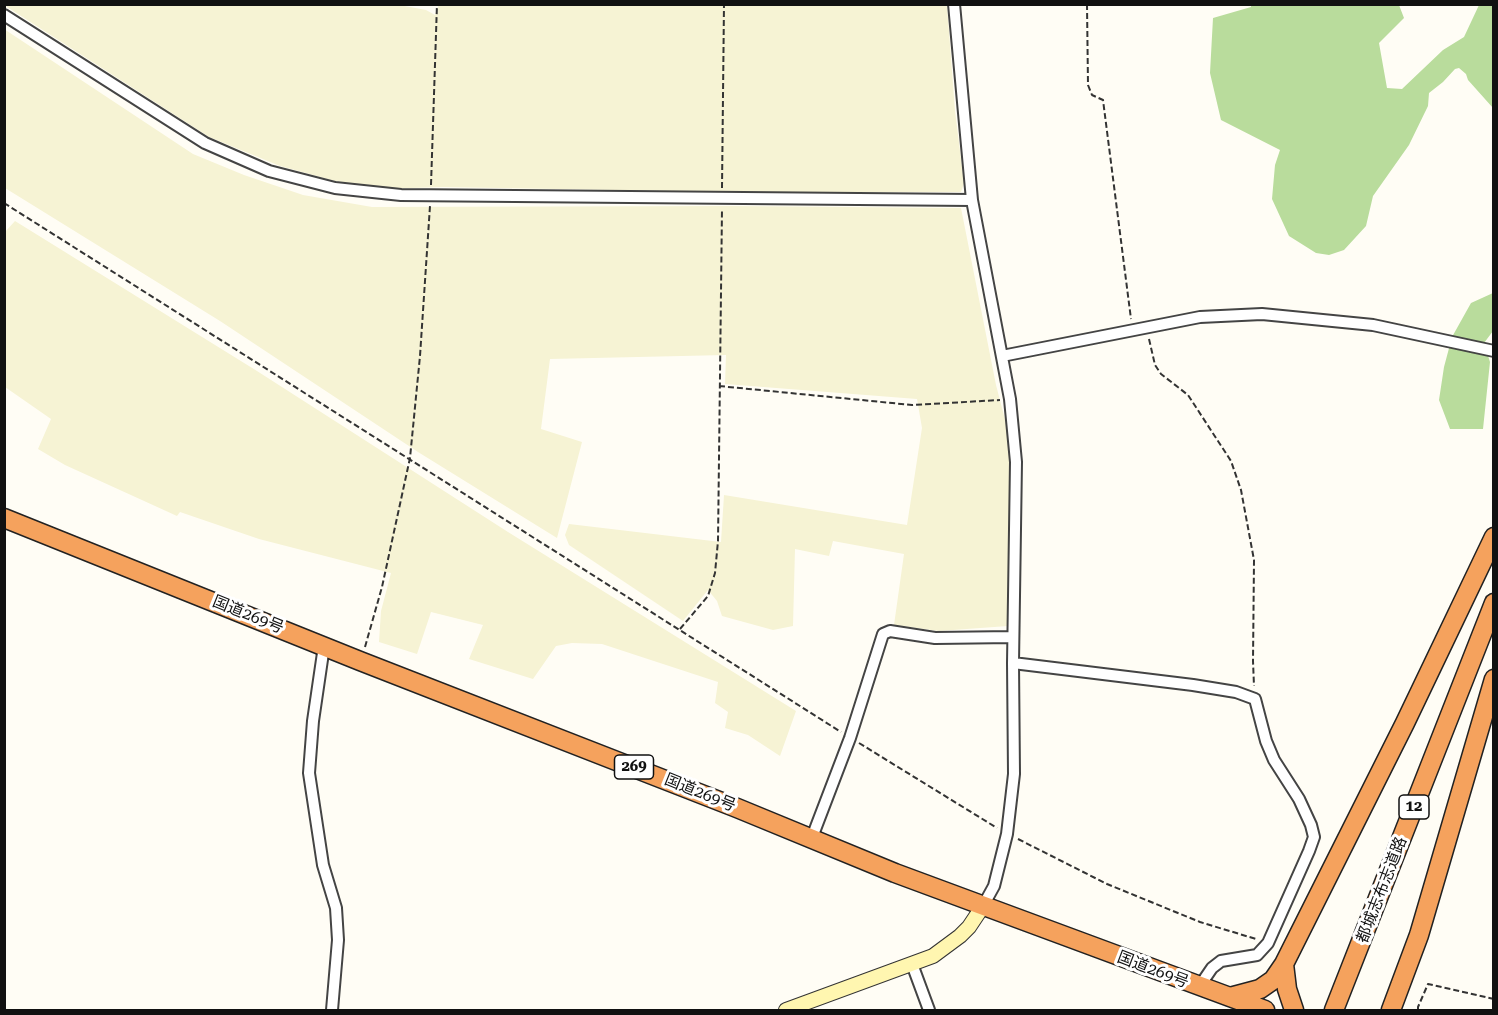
<!DOCTYPE html>
<meta charset="utf-8">
<style>
body{margin:0}
#map{position:relative;width:1498px;height:1015px;overflow:hidden;background:#fffdf5;font-family:"Roboto Serif",serif}
canvas{display:block}
.frame{position:absolute;inset:0;border:6px solid #111;pointer-events:none}
</style>
<div id="map">
<canvas width="1498" height="1015"></canvas>
<div class="frame"></div>
</div>
<script>
const ctx = document.querySelector('canvas').getContext('2d');
ctx.lineJoin = 'round';
function fillPath(path, color) { ctx.fillStyle = color; ctx.fill(path, 'evenodd'); }
const poly = rows => new Path2D(rows.map(r => 'M' + r).join(''));
function trace(path, color, width, dash) { ctx.strokeStyle = color; ctx.lineWidth = width; ctx.lineCap = dash ? 'butt' : 'round'; ctx.setLineDash(dash || []); ctx.stroke(path); }
function drawText(font, color, halo, rows, align = 'center') {
  ctx.font = font + ' "Roboto Serif","Noto Sans JP",serif'; ctx.lineWidth = 6; ctx.setLineDash([]); ctx.textBaseline = 'middle'; ctx.strokeStyle = halo; ctx.fillStyle = color; for (const [text, x, y, turn = 0] of rows) {
    ctx.save(); ctx.translate(x, y); ctx.rotate((+turn || 0) * Math.PI / 180); ctx.textAlign = isNaN(turn) ? turn : align; if (halo) ctx.strokeText(text, 0, 0); ctx.fillText(text, 0, 0); ctx.restore();
  }
}
const farmland = poly([
 [394,4,426,10,435,15,439,4,947,5,955,111,964,183,961,192,725,192,443,187,379,189,335,181,280,166,209,137,4,5],
 [4,29,193,154,244,175,303,195,372,207,730,206,961,208,996,385,1008,431,1010,480,1008,626,939,631,894,625,904,554,833,541,829,556,795,549,793,626,773,630,722,616,717,601,708,590,683,621,569,545,565,535,569,524,721,542,724,495,907,525,922,428,917,399,725,384,726,355,550,359,541,429,582,442,557,538,418,452,220,321,5,188],
 [15,221,257,371,508,532,796,711,780,756,748,735,725,728,728,712,715,703,718,682,602,644,572,643,556,646,533,679,469,659,483,625,431,612,417,654,379,642,381,611,391,573,259,539,180,512,177,516,65,465,38,449,51,419,5,387,5,232]
]);
const forest = poly([
 [1251,5,1399,5,1404,18,1379,43,1387,88,1402,89,1443,50,1464,37,1479,5,1493,5,1493,108,1468,80,1466,74,1459,68,1455,69,1443,82,1429,93,1428,106,1409,145,1373,196,1366,226,1344,250,1329,255,1316,253,1289,236,1272,199,1275,165,1280,150,1221,120,1210,73,1213,18,1251,7],
 [1493,293,1493,331,1484,343,1490,362,1483,429,1450,429,1439,400,1444,367,1452,337,1471,303]
]);
const path = poly([
 [1087,4,1088,85,1092,95,1103,100,1131,319],
 [431,185,437,4],
 [722,188,724,4],
 [4,203,841,732],
 [1149,339,1155,365,1161,374,1188,395,1231,461,1241,490,1254,560,1253,661,1254,686],
 [719,386,912,405,1000,400],
 [680,629,708,596,715,573,718,541,722,209],
 [365,647,382,587,410,458,420,356,430,206],
 [859,743,997,828],
 [1018,839,1107,884,1200,922,1256,939],
 [1418,1010,1418,1007,1428,984,1494,999]
]);
const street = poly([
 [954,4,972,200,1010,399,1016,462,1013,663,1014,774,1007,834,994,886,983,906],
 [4,15,205,143,269,171,335,188,401,195,972,200],
 [1002,356,1200,317,1262,314,1373,325,1494,351],
 [324,646,313,721,309,773,323,865,336,908,338,940,332,1010],
 [1013,663,1193,685,1236,692,1255,699,1266,741,1274,760,1299,799,1311,825,1314,837,1309,851,1268,943,1257,955,1221,961,1212,968,1199,987],
 [811,840,850,738,883,634,890,631,935,638,1013,637],
 [912,964,929,1010]
]);
const secondary = poly([
 [786,1010,933,956,960,936,969,927,983,906]
]);
const highway = poly([
 [4,518,360,661,737,808,895,873,1265,1010],
 [1284,964,1287,989,1294,1010],
 [1230,997,1260,989,1273,980,1284,964,1405,723,1494,537],
 [1334,1010,1494,603],
 [1391,1010,1419,935,1494,679]
]);
const shields = [
 [634,767,39],
 [1414,807,30]
];
const shieldNames = [
 ["269",634,767],
 ["12",1414,807]
];
const streetNames = [
 ["国道269号",248,615,22],
 ["国道269号",700,793,22],
 ["都城志布志道路",1382,890,-69],
 ["国道269号",1153,970,21]
];
fillPath(farmland, '#f6f3d4');
fillPath(forest, '#b9dc9c');
trace(street, '#444', 14);
trace(secondary, '#333', 16);
trace(highway, '#222', 21);
trace(path, '#333', 2, [6, 3]);
trace(street, '#fff', 10);
trace(secondary, '#fff6b0', 14);
trace(highway, '#f5a25d', 18);
for (const [x, y, w] of shields) { const box = new Path2D(); box.roundRect(x - w / 2, y - 12, w, 24, 4.5); ctx.fillStyle = '#fff'; ctx.fill(box); trace(box, '#111', 1.5); }
drawText('bold 15px', '#111', null, shieldNames);
drawText('16px', '#111', '#fff', streetNames);
</script>
